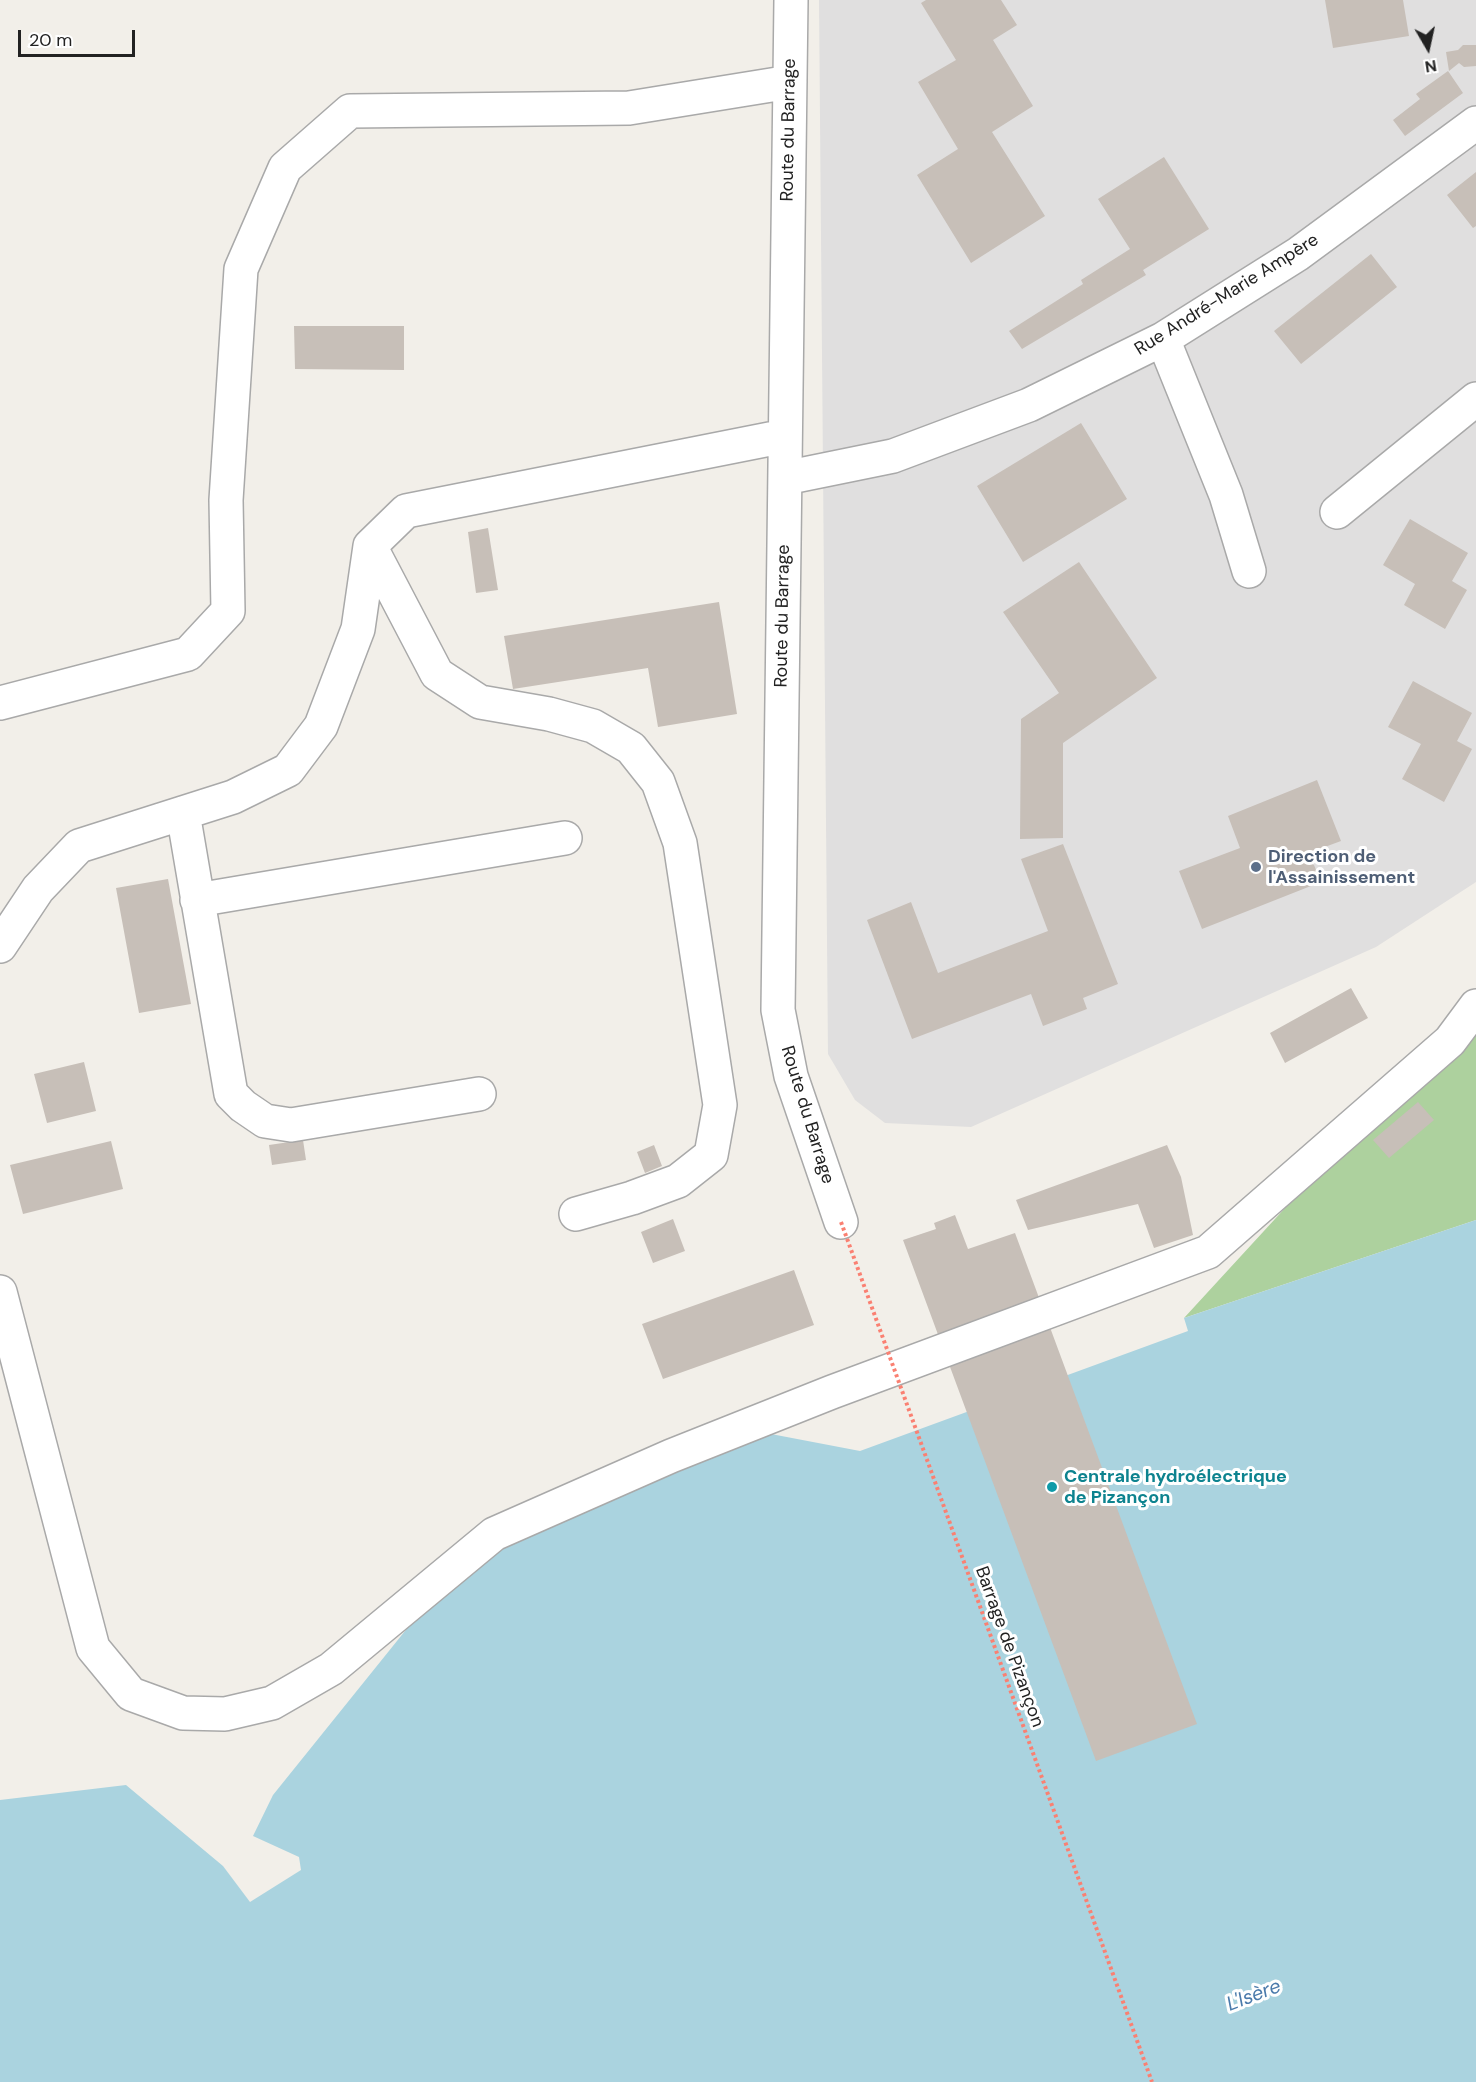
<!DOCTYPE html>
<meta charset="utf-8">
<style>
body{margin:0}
#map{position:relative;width:1476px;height:2082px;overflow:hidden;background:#f2efe9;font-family:"DM Sans",sans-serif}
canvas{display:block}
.north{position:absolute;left:1398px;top:18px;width:60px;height:60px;-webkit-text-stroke:4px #fff;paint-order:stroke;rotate:171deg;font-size:16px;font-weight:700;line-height:24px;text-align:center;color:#222}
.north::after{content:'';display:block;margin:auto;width:21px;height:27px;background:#222;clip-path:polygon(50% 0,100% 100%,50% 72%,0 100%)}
.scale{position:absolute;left:18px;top:30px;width:117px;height:27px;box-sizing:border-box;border:3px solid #222;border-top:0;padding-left:8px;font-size:18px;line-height:21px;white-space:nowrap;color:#222;-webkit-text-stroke:4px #fff;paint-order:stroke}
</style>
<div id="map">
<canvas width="1476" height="2082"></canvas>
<div class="north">N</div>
<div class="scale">20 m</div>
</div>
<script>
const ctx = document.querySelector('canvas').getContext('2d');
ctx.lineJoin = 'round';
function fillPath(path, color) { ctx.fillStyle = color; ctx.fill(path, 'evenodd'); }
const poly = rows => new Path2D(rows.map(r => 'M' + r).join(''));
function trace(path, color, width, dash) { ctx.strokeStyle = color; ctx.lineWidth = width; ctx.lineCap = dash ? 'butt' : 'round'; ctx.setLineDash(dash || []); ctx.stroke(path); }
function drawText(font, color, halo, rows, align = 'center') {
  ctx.font = font + ' "DM Sans",sans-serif'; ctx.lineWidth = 6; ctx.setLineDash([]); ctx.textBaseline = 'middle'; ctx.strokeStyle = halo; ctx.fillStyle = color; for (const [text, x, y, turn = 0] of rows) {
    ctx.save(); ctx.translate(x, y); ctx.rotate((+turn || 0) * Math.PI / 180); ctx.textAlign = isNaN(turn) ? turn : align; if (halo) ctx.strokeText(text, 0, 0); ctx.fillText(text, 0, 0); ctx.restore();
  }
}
const residential = poly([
 [819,0,1476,0,1476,882,1376,947,971,1127,885,1123,855,1100,828,1054]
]);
const forest = poly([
 [1476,993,1476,1220,1184,1318,1399,1084]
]);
const water = poly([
 [1476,1220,1476,2082,0,2082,0,1800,126,1785,223,1866,250,1902,301,1870,299,1857,253,1836,273,1795,467,1554,771,1434,860,1451,1188,1331,1184,1318]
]);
const building = poly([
 [926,0,1001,0,1017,25,993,40,1033,106,992,132,1045,216,971,263,917,175,958,149,918,82,956,60,921,3],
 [1325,0,1403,0,1409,36,1333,48],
 [1463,45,1476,45,1476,66,1464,67,1459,63,1449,71,1446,52,1458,50],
 [1448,71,1463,93,1405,136,1393,120,1420,99,1416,94],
 [1164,157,1209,229,1143,270,1146,275,1022,349,1009,331,1083,284,1081,280,1130,249,1098,199],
 [1476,172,1476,226,1473,228,1447,195],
 [1371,254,1397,287,1301,364,1274,331],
 [294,326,404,326,404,370,295,369],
 [1081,423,1127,499,1023,562,977,486],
 [1410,519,1468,553,1452,581,1467,590,1445,629,1404,605,1415,584,1383,565],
 [488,528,498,590,476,593,468,532],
 [1079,562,1157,678,1063,743,1063,838,1020,839,1021,719,1059,693,1003,612],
 [719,602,737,714,658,727,648,668,513,689,504,636],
 [1413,681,1472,713,1457,741,1472,749,1444,802,1402,779,1421,744,1388,727],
 [1317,780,1341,841,1303,855,1306,861,1314,865,1321,882,1202,929,1179,871,1240,848,1228,816],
 [1063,844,1118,984,1083,998,1087,1009,1043,1026,1031,994,912,1039,867,920,911,902,938,973,1048,931,1021,859],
 [168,879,191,1004,139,1013,116,888],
 [1351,988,1368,1018,1285,1063,1270,1033],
 [84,1062,96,1111,47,1123,34,1074],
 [1418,1102,1434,1120,1389,1158,1373,1140],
 [303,1140,306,1160,272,1165,269,1145],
 [111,1141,123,1189,23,1214,10,1165],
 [654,1145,662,1166,645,1173,637,1152],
 [1167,1145,1181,1177,1193,1235,1154,1248,1138,1204,1028,1230,1016,1200],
 [955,1215,968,1249,1015,1233,1197,1724,1096,1761,903,1240,936,1229,934,1223],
 [673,1219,685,1251,653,1263,641,1232],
 [794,1270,814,1325,663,1379,642,1324]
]);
const minor = poly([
 [791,0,778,1010,791,1076,841,1222],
 [1163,339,1226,495,1249,571],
 [785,478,893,456,1029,405,1163,339,1298,254,1476,123],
 [1337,512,1476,399],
 [370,546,437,674,480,702,549,714,593,726,631,748,658,782,680,843,720,1105,711,1155,678,1181,632,1198,576,1214],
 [0,703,188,654,228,611,226,500,241,269,285,168,350,111,629,108,790,82],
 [183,813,231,1094,243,1106,265,1121,291,1125,479,1094],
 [197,900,565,838],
 [0,946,38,889,79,846,233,797,288,770,321,726,358,629,370,546,406,511,785,436],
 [0,1292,93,1648,131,1694,183,1713,225,1714,272,1703,331,1669,494,1534,671,1456,832,1392,1208,1252,1450,1041,1476,1006]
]);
const pathBridge = poly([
 [841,1222,1152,2082]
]);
const markers = [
 [1256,867,6,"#5c6f8a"],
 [1052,1487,6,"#0f9aa8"]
];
const streetNames = [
 ["Route du Barrage",789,130,-89],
 ["Rue André-Marie Ampère",1227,295,-32],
 ["Route du Barrage",783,616,-89],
 ["Route du Barrage",807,1115,73],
 ["Barrage de Pizançon",1009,1647,70]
];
const serviceNames = [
 ["Direction de",1268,857],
 ["l'Assainissement",1268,878]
];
const cultureNames = [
 ["Centrale hydroélectrique",1064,1477],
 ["de Pizançon",1064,1498]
];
const waterNames = [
 ["L'Isère",1254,1996,-21]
];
fillPath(residential, '#e0dfdf');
fillPath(forest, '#add19e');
fillPath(water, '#aad3df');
fillPath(building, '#c7bfb8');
trace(minor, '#a9a9a9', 36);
trace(minor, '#fff', 33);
trace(pathBridge, '#fa8072', 4, [3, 3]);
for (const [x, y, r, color] of markers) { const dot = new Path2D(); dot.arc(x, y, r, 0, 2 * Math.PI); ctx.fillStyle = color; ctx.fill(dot); trace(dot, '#fff', 2); }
drawText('18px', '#222', '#fff', streetNames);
drawText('bold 18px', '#4e5e75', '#fff', serviceNames, 'left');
drawText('bold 18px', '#0d838f', '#fff', cultureNames, 'left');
drawText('italic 20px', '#4a7aab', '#fff', waterNames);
</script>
